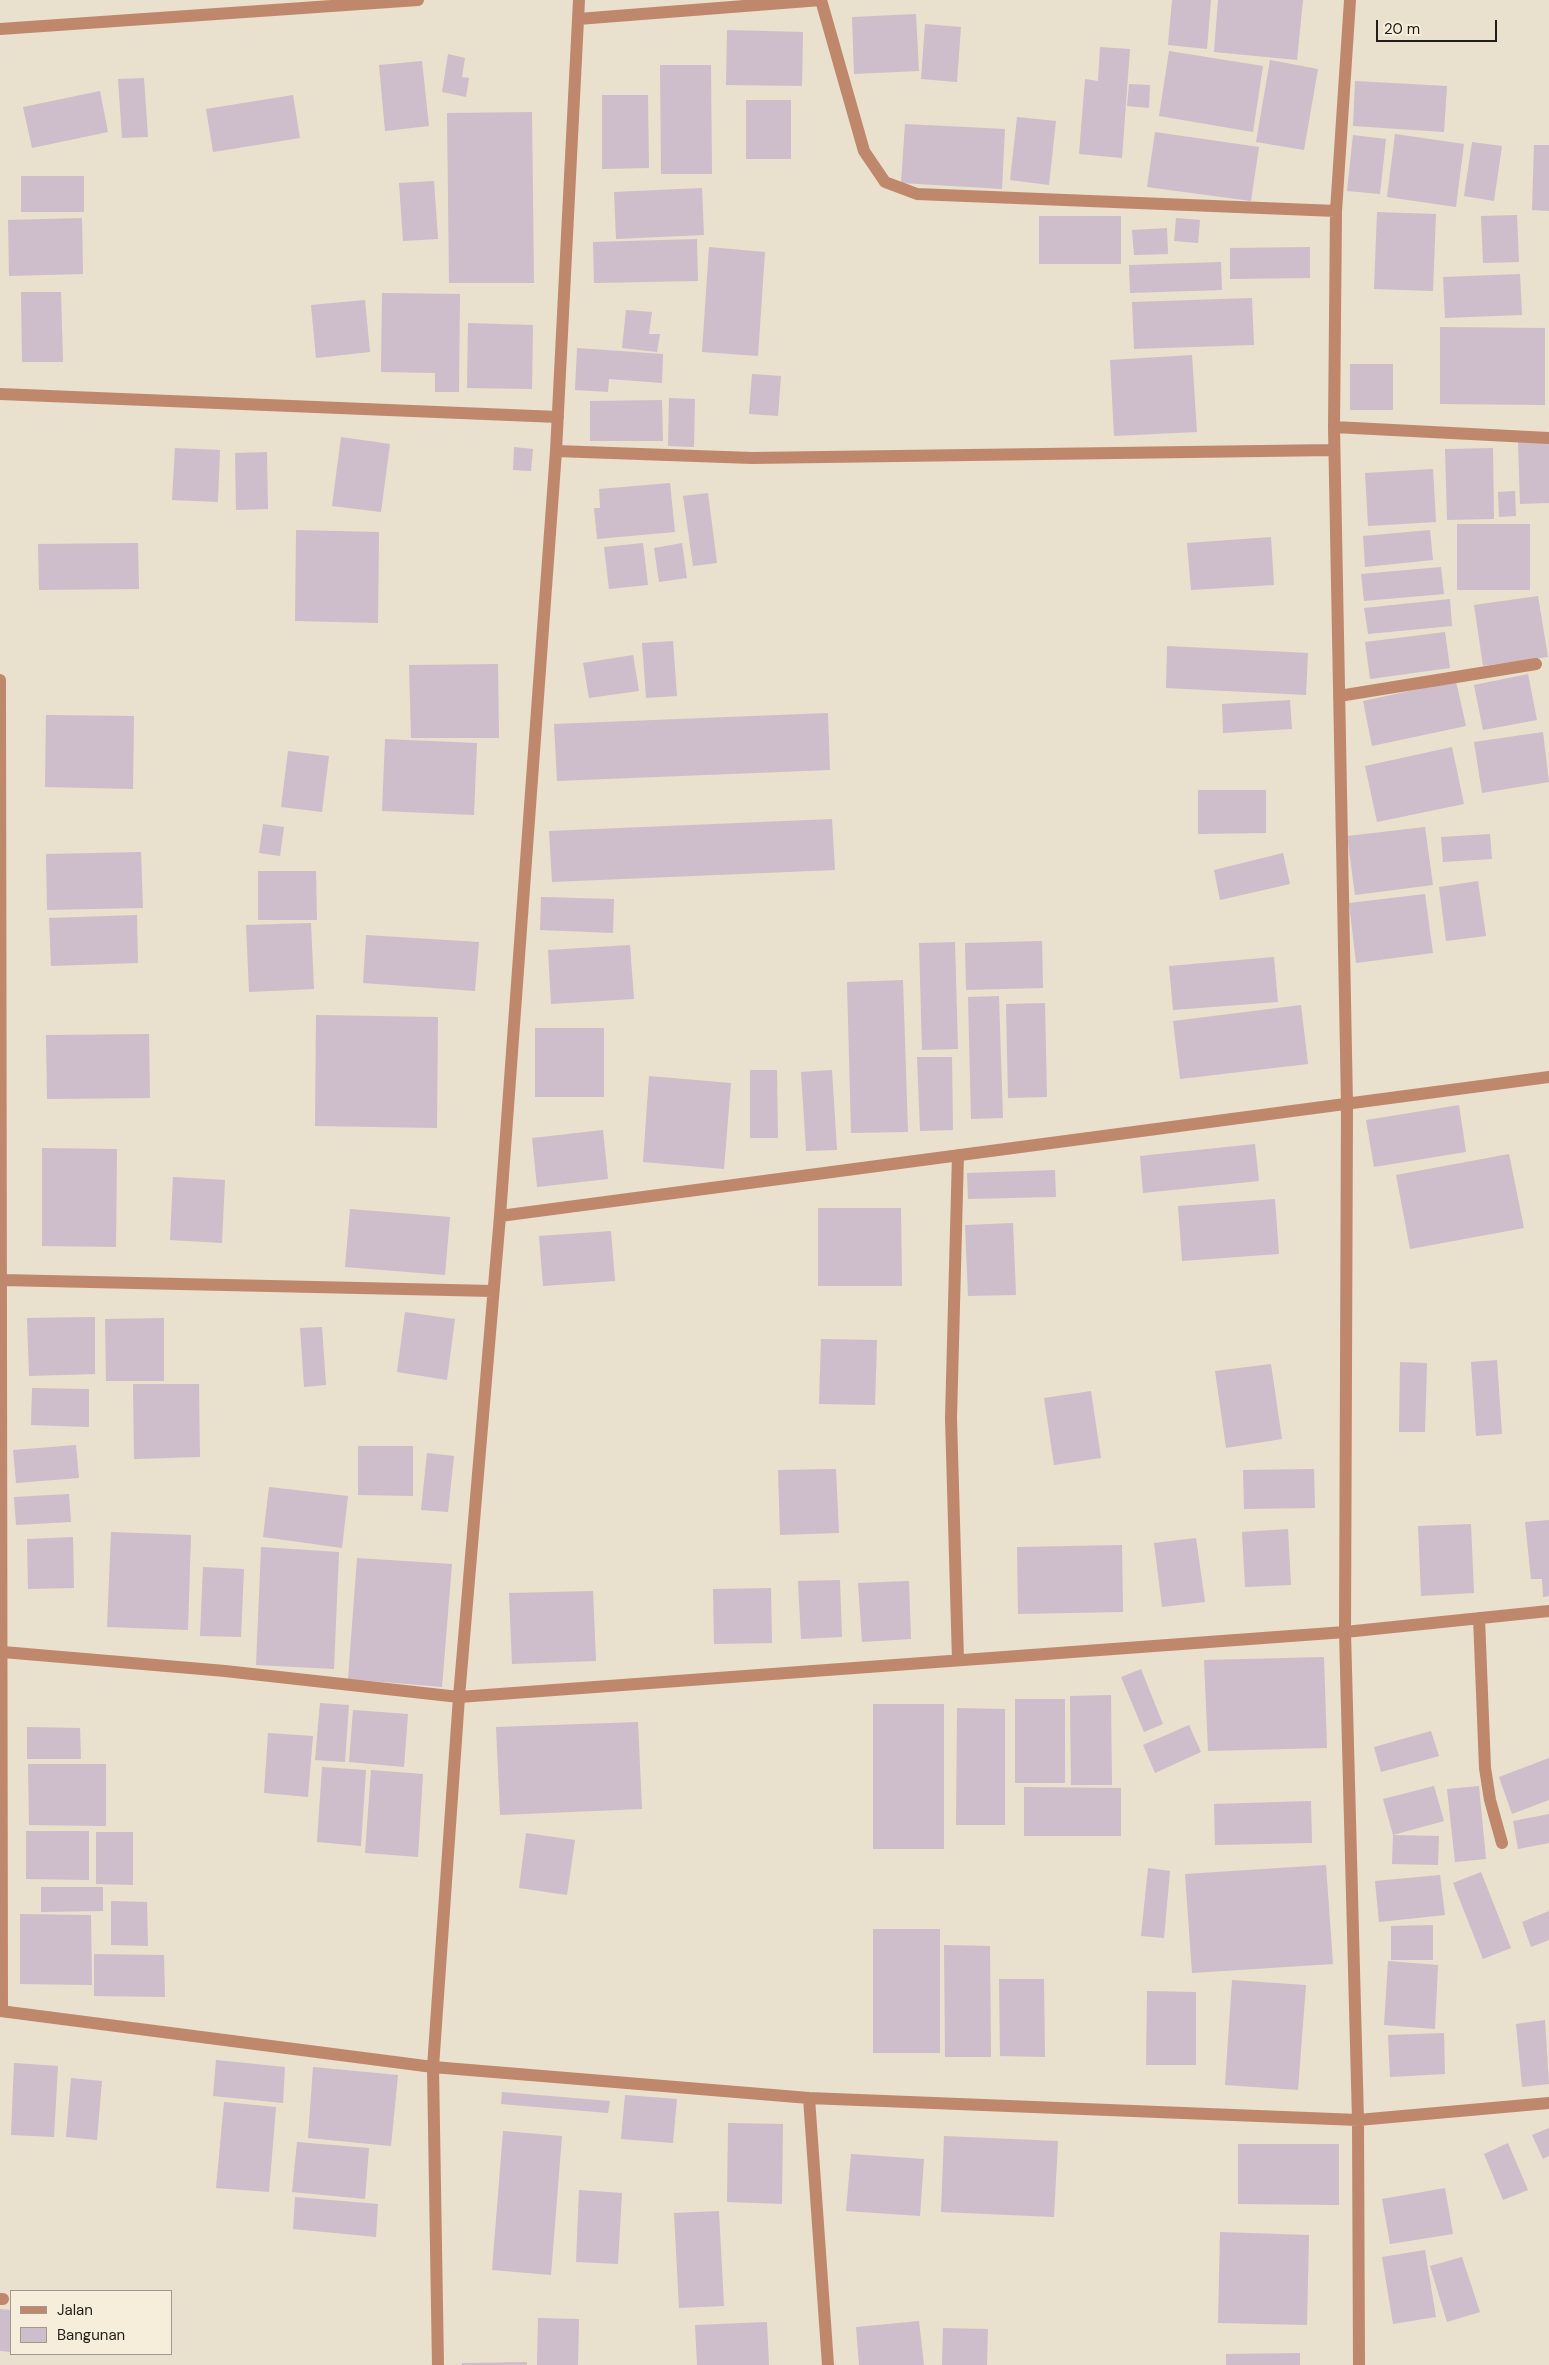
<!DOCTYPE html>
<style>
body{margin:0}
#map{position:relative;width:1549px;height:2365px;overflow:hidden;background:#e9e0cd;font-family:"DM Sans",sans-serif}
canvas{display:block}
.legend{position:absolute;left:10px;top:2290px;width:162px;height:65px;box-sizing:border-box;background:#f6edda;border:1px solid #a19a8c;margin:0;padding:6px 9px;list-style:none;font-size:15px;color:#211d17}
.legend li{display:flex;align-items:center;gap:10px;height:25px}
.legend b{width:25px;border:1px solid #a19a8c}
.scale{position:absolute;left:1376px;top:20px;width:121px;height:22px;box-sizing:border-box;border:2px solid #211d17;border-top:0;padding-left:6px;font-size:15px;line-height:18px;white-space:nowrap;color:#211d17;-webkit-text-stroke:4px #f6edda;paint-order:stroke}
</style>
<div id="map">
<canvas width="1549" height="2365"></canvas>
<ul class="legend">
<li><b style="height:6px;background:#bf876b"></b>Jalan</li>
<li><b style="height:14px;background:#cebdca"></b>Bangunan</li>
</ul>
<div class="scale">20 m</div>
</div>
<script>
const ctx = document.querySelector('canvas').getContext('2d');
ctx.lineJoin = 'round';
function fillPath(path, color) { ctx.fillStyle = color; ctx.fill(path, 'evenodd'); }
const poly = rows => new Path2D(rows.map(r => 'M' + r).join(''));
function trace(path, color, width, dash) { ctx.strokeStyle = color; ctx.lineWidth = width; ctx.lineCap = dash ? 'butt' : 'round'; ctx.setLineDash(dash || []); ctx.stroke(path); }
const building = poly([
 [1172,0,1211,0,1207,49,1168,45],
 [1218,0,1303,0,1297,60,1214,52],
 [916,14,919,71,854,74,852,17],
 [925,24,961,27,957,82,921,79],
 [727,30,803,32,802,86,726,85],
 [1100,47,1130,49,1122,158,1079,154,1085,79,1098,81],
 [1169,51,1263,66,1253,132,1159,116],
 [448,54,465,58,462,77,469,78,466,97,442,92],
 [1270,60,1318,69,1304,150,1256,142],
 [422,61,429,126,385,131,379,65],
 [660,65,711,65,712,174,661,174],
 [144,78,148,137,122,138,118,79],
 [1355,81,1447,86,1444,132,1353,126],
 [1129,84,1150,85,1149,108,1127,106],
 [100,91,108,132,32,148,23,107],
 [293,95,300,138,213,152,206,109],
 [602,95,648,95,649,168,602,169],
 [746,100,791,100,791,159,746,159],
 [532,112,534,283,449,283,447,113],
 [1017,117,1056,121,1049,185,1010,180],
 [905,124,1005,129,1002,189,901,183],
 [1155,132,1259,147,1251,201,1147,187],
 [1395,134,1464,144,1456,207,1387,197],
 [1353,135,1386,139,1380,194,1347,191],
 [1472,142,1502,146,1494,201,1464,196],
 [1534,145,1549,145,1549,211,1532,210],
 [21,176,84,176,84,212,21,212],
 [434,181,438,239,403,241,399,183],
 [702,188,704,235,616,239,614,192],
 [1377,212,1436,214,1433,291,1374,289],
 [1517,215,1519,262,1483,263,1481,216],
 [1039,216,1121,216,1121,264,1039,264],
 [82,218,83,274,9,276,8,220],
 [1176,218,1200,220,1198,243,1174,241],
 [1167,228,1168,254,1134,255,1132,230],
 [697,239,698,281,594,283,593,242],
 [709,247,765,252,758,356,702,352],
 [1310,247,1310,278,1230,279,1230,248],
 [1221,262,1222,290,1130,293,1129,265],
 [1520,274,1522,315,1445,318,1443,277],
 [21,292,61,292,63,362,22,362],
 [382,293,460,294,459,392,435,392,435,373,381,372],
 [1252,298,1254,345,1134,349,1132,302],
 [365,300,370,352,316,358,311,305],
 [626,310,652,312,649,334,660,334,657,352,622,348],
 [468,323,533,325,532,389,467,388],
 [1440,327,1545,328,1545,405,1440,404],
 [577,348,663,354,662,383,609,379,608,392,575,390],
 [1192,355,1197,432,1114,436,1110,360],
 [1350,364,1393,364,1393,410,1350,410],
 [752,374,781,376,778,416,749,414],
 [669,398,695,399,694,447,668,446],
 [662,400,663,441,590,441,590,401],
 [341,437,390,444,381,512,332,506],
 [1549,440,1549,503,1520,504,1518,441],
 [514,447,533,449,531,471,513,470],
 [175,448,220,450,218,502,172,500],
 [1493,448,1494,519,1447,520,1445,449],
 [267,452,268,509,236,510,235,453],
 [1433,469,1436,522,1368,526,1365,473],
 [670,483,675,532,597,539,594,508,600,508,599,489],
 [1515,491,1516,516,1499,517,1498,492],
 [708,493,717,563,693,566,683,496],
 [1457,524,1530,524,1530,590,1457,590],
 [296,530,379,532,378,623,295,621],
 [1430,530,1433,560,1365,567,1363,536],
 [1271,537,1274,585,1191,590,1187,543],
 [138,543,139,589,39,590,38,544],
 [643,543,648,585,609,589,604,547],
 [682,543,687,578,659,582,654,548],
 [1441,567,1444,594,1364,601,1361,574],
 [1538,596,1548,657,1483,666,1474,605],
 [1450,599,1452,626,1368,634,1364,608],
 [1445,632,1450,668,1370,679,1365,642],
 [673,641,677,696,646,698,642,643],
 [1167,646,1308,653,1306,695,1166,688],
 [633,655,639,691,589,698,583,663],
 [498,664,499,738,411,738,409,665],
 [1528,674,1537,720,1483,730,1474,685],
 [1456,681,1466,726,1372,746,1363,701],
 [1290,700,1292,729,1223,733,1222,704],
 [828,713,830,770,557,781,554,724],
 [46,715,134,716,133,789,45,787],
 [1543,732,1549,782,1482,793,1474,742],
 [385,739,477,743,474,815,382,811],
 [1452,747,1464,804,1377,822,1365,766],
 [288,751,329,756,322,812,281,807],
 [1198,790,1266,790,1266,833,1198,834],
 [832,819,835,870,552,882,549,831],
 [263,824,284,827,280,856,259,853],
 [1425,827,1433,885,1355,895,1347,836],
 [1490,834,1492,859,1443,862,1441,837],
 [141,852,143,908,47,910,46,854],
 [1283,853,1290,884,1220,900,1214,870],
 [258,871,316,871,317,920,258,920],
 [1478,881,1486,936,1446,941,1439,887],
 [1425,894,1433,953,1356,963,1349,903],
 [541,897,614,899,613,933,540,930],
 [137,915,138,963,51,966,49,918],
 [311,923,314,989,249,992,246,925],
 [366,935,479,942,475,991,363,983],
 [1042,941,1043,988,966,990,965,943],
 [955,942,958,1049,922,1050,919,943],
 [630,945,634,999,551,1004,548,950],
 [1274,957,1278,1002,1173,1010,1169,966],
 [903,980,908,1132,851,1133,847,982],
 [999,996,1003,1118,971,1119,968,997],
 [1045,1003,1047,1097,1008,1098,1006,1004],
 [1301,1005,1308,1064,1180,1079,1173,1021],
 [316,1015,438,1017,437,1128,315,1126],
 [535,1028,604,1028,604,1097,535,1097],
 [149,1034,150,1098,47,1099,46,1035],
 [917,1057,952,1057,953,1130,920,1131],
 [750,1070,777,1070,778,1138,750,1138],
 [832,1070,837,1150,806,1151,801,1072],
 [649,1076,731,1083,724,1169,643,1162],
 [1459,1105,1466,1152,1374,1167,1366,1120],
 [603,1130,608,1179,537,1187,532,1138],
 [1255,1144,1259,1181,1143,1193,1140,1156],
 [42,1148,117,1149,116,1247,42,1246],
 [1509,1154,1524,1228,1410,1249,1396,1175],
 [1055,1170,1056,1197,968,1199,967,1173],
 [173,1177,225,1180,222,1243,170,1240],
 [1275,1199,1279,1254,1182,1261,1178,1206],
 [818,1208,901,1208,902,1286,818,1286],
 [350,1209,450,1217,445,1275,345,1267],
 [1013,1223,1016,1295,968,1296,965,1225],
 [611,1231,615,1281,543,1286,539,1236],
 [405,1312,455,1319,447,1380,397,1372],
 [95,1317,95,1374,29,1376,27,1318],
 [164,1318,164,1381,106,1381,105,1319],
 [322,1327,326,1385,304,1387,300,1328],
 [821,1339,877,1340,875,1405,819,1404],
 [1497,1360,1502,1434,1476,1436,1471,1362],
 [1400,1362,1427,1363,1425,1432,1399,1432],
 [1271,1364,1282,1439,1226,1448,1215,1371],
 [133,1384,199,1384,200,1457,134,1459],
 [32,1388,89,1389,89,1427,31,1425],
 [1091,1391,1101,1458,1054,1465,1044,1398],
 [76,1445,79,1478,16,1483,13,1450],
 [358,1446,413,1446,413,1496,358,1495],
 [427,1453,454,1456,448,1512,421,1510],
 [836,1469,839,1533,780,1535,778,1470],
 [1314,1469,1315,1508,1244,1509,1243,1470],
 [269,1487,348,1496,342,1548,263,1537],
 [69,1494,71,1522,16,1525,14,1497],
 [1549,1520,1549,1596,1543,1597,1542,1579,1531,1579,1525,1522],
 [1471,1524,1474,1593,1421,1596,1418,1526],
 [1288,1529,1291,1585,1245,1587,1242,1532],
 [111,1532,191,1535,188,1630,107,1627],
 [73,1537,74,1588,28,1589,27,1539],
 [1196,1538,1205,1602,1162,1607,1154,1543],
 [1122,1545,1123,1612,1018,1614,1017,1547],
 [261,1547,339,1552,334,1669,256,1665],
 [357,1558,452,1564,442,1687,348,1679],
 [203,1567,244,1569,241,1637,200,1636],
 [840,1580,842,1637,801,1639,798,1581],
 [909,1581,911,1639,862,1642,858,1583],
 [771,1588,772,1643,714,1644,713,1589],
 [593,1591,596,1661,512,1664,509,1593],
 [1324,1657,1327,1748,1208,1751,1204,1660],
 [1141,1669,1163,1724,1144,1732,1121,1677],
 [1111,1695,1112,1785,1071,1785,1070,1696],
 [1015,1699,1065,1699,1065,1783,1015,1783],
 [320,1703,349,1705,345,1762,315,1760],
 [873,1704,944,1704,944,1849,873,1849],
 [957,1708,1005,1709,1005,1825,956,1825],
 [353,1710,408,1714,404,1767,349,1762],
 [638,1722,642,1809,500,1815,496,1727],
 [1189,1725,1201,1752,1155,1773,1143,1745],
 [27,1727,80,1728,81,1759,27,1759],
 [1431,1731,1439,1756,1381,1772,1374,1747],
 [268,1733,313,1736,308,1797,264,1793],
 [1549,1758,1549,1800,1512,1814,1499,1777],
 [28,1764,106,1764,106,1826,29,1825],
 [322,1767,366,1770,361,1846,317,1842],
 [371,1770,423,1774,418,1857,365,1853],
 [1434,1786,1444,1821,1393,1835,1383,1799],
 [1479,1786,1486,1859,1455,1862,1447,1789],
 [1024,1787,1121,1788,1121,1836,1024,1836],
 [1311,1801,1312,1843,1215,1845,1214,1804],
 [1549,1814,1549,1843,1518,1849,1513,1821],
 [26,1831,89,1831,89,1880,26,1879],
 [96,1832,133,1832,133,1885,96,1884],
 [526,1833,575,1840,567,1895,519,1888],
 [1393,1835,1439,1836,1438,1865,1392,1864],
 [1326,1865,1333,1964,1192,1973,1185,1874],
 [1148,1868,1170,1871,1164,1938,1141,1936],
 [1481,1872,1511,1948,1483,1959,1453,1883],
 [1440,1875,1445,1915,1379,1922,1375,1881],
 [41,1887,103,1887,103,1911,41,1912],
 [111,1901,147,1902,148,1946,111,1945],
 [1549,1911,1549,1940,1531,1947,1522,1922],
 [20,1914,91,1915,92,1985,20,1984],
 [1433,1925,1433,1960,1391,1960,1391,1926],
 [873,1929,940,1929,940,2053,873,2053],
 [944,1945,990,1946,991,2057,945,2057],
 [94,1954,164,1955,165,1997,94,1996],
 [1388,1961,1438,1965,1435,2029,1384,2025],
 [999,1979,1044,1979,1045,2057,1000,2056],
 [1232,1980,1306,1985,1298,2090,1225,2085],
 [1147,1991,1196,1992,1196,2065,1146,2065],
 [1545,2020,1549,2084,1522,2087,1516,2024],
 [1444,2033,1445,2074,1390,2077,1388,2035],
 [216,2060,285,2067,283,2103,213,2096],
 [14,2063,58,2066,54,2137,11,2135],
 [313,2067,398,2075,391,2146,308,2138],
 [71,2078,102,2081,97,2140,66,2137],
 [502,2092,610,2101,608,2113,501,2104],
 [625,2095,677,2099,673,2143,621,2139],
 [224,2102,276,2107,269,2192,216,2188],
 [728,2123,783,2124,782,2204,727,2202],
 [1549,2128,1549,2156,1543,2159,1532,2135],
 [503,2131,562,2136,551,2275,492,2270],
 [944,2136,1058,2141,1054,2217,941,2212],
 [297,2142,369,2148,365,2199,292,2192],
 [1508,2143,1528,2190,1503,2200,1484,2154],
 [1238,2144,1339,2144,1339,2205,1238,2204],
 [851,2154,924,2159,920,2216,846,2211],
 [1445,2188,1453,2234,1390,2244,1382,2199],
 [579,2190,622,2193,618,2264,576,2262],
 [295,2197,378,2204,376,2237,293,2229],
 [719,2211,724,2306,679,2308,674,2213],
 [1220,2232,1309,2235,1307,2325,1218,2323],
 [1425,2250,1436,2317,1393,2324,1382,2257],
 [1462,2257,1480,2312,1447,2322,1430,2266],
 [0,2309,11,2310,11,2352,0,2351],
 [538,2318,579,2319,578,2365,537,2365],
 [919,2321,924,2365,859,2365,856,2327],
 [767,2322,769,2365,697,2365,695,2325],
 [943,2328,988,2329,987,2365,942,2365],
 [1300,2353,1300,2365,1226,2365,1226,2354],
 [527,2362,527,2365,462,2365,462,2363]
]);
const minor = poly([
 [579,0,556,451,500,1216,1549,1077],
 [821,0,864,151,885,182,917,194,1336,211],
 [1350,0,1336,211,1334,427,1347,1104,1345,1632,1358,2120,1359,2365],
 [578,19,821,0],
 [0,29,418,0],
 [0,394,558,417],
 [1334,427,1549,438],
 [556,451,752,458,1334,450],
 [0,680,2,2011],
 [1339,696,1536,664],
 [958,1155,951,1418,958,1660],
 [2,1280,493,1291],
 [1479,1618,1485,1768,1490,1800,1502,1843],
 [3,1652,225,1671,459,1697,1345,1632,1549,1611],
 [0,2011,433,2067,809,2098,1358,2120,1549,2103],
 [809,2098,828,2365],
 [0,2299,3,2299],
 [438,2365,433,2067,459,1697,500,1216]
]);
fillPath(building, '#cebdca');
trace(minor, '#bf876b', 12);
</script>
